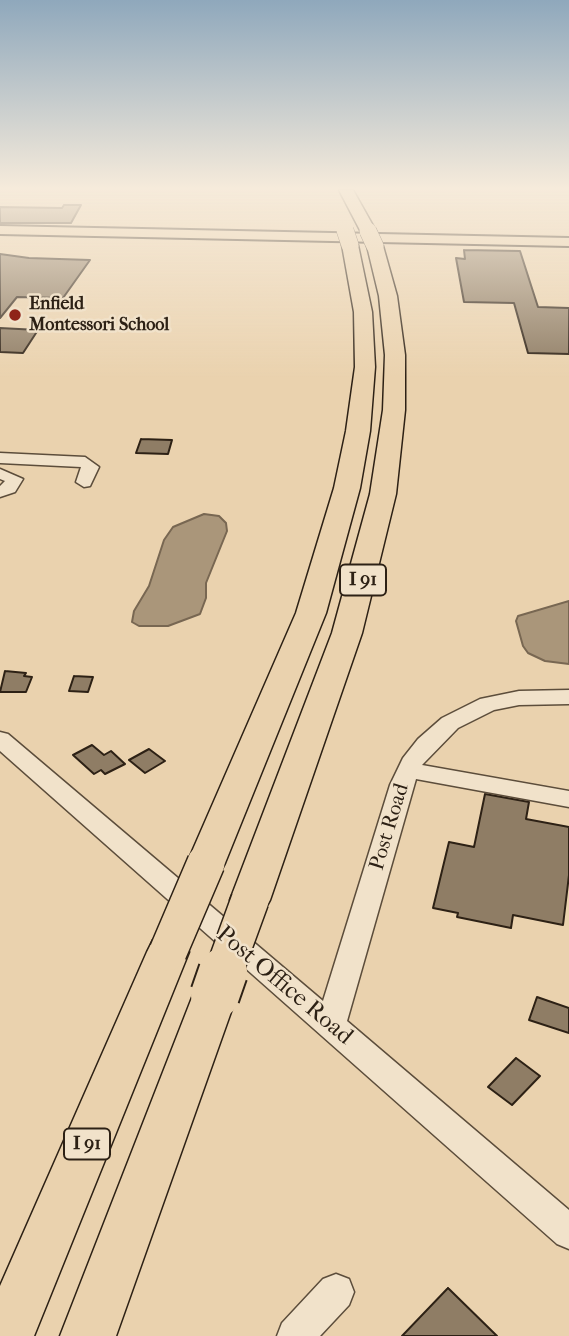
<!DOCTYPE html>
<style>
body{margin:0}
canvas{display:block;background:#ead2ae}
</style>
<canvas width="569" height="1336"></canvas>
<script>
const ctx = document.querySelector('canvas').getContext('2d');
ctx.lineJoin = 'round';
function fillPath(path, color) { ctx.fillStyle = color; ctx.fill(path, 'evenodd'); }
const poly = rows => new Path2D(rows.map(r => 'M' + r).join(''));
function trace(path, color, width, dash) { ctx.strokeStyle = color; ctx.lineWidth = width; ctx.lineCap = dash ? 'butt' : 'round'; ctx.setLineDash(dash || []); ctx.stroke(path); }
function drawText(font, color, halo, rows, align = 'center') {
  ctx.font = font + ' "IM FELL French Canon",serif'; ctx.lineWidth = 5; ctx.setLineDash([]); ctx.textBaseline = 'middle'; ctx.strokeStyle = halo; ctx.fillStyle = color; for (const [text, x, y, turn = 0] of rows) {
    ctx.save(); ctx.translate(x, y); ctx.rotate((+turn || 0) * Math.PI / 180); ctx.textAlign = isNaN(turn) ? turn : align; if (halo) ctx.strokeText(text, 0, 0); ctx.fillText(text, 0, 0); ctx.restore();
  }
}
const water = poly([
 [204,514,219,516,226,523,227,531,206,583,206,598,200,614,168,626,139,626,132,622,134,611,149,586,164,540,173,527,204,514],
 [569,601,569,664,545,661,528,653,523,646,516,621,518,616,569,601]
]);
const building = poly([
 [64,205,81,205,71,223,0,223,0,207,62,208,64,205],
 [464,250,520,251,538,307,569,308,569,354,528,353,514,303,464,302,456,258,465,259,464,250],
 [0,254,29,258,90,260,63,298,17,297,0,318,0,254],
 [0,328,38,330,23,353,0,352,0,328],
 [141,439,172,440,168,454,136,453,141,439],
 [5,671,26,673,24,676,32,677,26,692,0,692,5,671],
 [74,676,93,677,88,692,69,691,74,676],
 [92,745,104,755,111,751,125,764,105,774,101,770,94,774,73,755,92,745],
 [149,749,165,761,145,773,129,760,149,749],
 [485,794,529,802,526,819,569,827,569,875,563,925,513,915,511,928,457,917,458,913,433,908,449,842,474,847,485,794],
 [537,997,569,1008,569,1033,529,1020,537,997],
 [516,1058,540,1076,512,1105,488,1087,516,1058],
 [448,1288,497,1336,402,1336,448,1288]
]);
const minor = poly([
 [0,453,85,457,99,467,90,486,84,487,76,482,81,467,0,463,0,453],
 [0,469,23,479,15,492,0,497,0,486,5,481,0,479,0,469],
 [569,690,569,704,519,705,494,710,458,728,422,765,569,791,569,807,416,779,347,1021,569,1210,569,1249,557,1244,0,751,0,732,8,734,323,1001,390,785,403,758,418,739,442,718,480,699,519,691,569,690],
 [336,1274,349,1279,354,1292,349,1305,320,1336,277,1336,282,1323,323,1279,336,1274]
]);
const major = poly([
 [0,226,569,238,569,246,0,234,0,226]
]);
const highway = poly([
 [339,190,353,190,376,231,374,234,362,234,339,190],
 [350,240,358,245,372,312,375,367,370,431,360,488,326,613,225,863,220,873,206,877,192,873,187,863,296,613,334,488,346,431,355,367,354,312,342,245,350,240],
 [375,241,383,246,397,296,405,355,405,410,396,494,362,633,270,900,264,911,250,915,236,911,230,900,332,633,370,494,383,410,385,355,379,296,367,246,375,241],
 [168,936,183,940,189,952,34,1336,0,1336,0,1286,147,952,153,940,168,936],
 [215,977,230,983,237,995,116,1336,60,1336,193,995,200,983,215,977]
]);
const highwayBridgeFar2 = poly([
 [345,230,350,245],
 [368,231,375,246]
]);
const highwayBridgeFar1 = poly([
 [168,952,206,863],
 [223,974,250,900]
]);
const highwayBridge = poly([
 [215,995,223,972]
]);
const markers = [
 [15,315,7,"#8f2418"]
];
const farPoinames = [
 ["Enfield",29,305],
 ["Montessori School",29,326]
];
const shields = [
 [363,580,46],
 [87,1144,46]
];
const shieldNames = [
 ["I 91",363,580],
 ["I 91",87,1144]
];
const streetNames = [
 ["Post Road",390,827,-73]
];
const nearStreetnames = [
 ["Post Office Road",284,986,40]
];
fillPath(water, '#aa967a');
trace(water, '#786752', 2);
fillPath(building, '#8f7d65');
trace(building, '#2d2115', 2);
trace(minor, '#5c4d3b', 3);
trace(major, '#2d2115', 4);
trace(highway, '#2d2115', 3);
fillPath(minor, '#f1e2ca');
fillPath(major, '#ead2ae');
fillPath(highway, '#ead2ae');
trace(highwayBridgeFar2, '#2d2115', 18, []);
trace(highwayBridgeFar1, '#2d2115', 40, []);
trace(highwayBridge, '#2d2115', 52, []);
trace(highwayBridgeFar2, '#ead2ae', 17);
trace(highwayBridgeFar1, '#ead2ae', 37);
trace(highwayBridge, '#ead2ae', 48);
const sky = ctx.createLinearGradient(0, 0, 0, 377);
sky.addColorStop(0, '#8fa8bc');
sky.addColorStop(0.5, '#f6ebdb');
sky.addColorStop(1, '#f6ebdb00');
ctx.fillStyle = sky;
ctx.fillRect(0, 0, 569, 377);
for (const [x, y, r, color] of markers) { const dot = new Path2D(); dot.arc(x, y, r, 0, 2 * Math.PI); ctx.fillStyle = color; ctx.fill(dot); trace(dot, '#f1e2ca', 2.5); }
drawText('bold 18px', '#2d2115', '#f1e2ca', farPoinames, 'left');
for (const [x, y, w] of shields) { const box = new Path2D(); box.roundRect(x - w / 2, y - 15.5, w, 31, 5); ctx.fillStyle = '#f1e2ca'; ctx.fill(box); trace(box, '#2d2115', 2); }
drawText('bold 19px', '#2d2115', null, shieldNames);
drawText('21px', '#2d2115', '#f1e2ca', streetNames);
drawText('24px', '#2d2115', '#f1e2ca', nearStreetnames);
</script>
